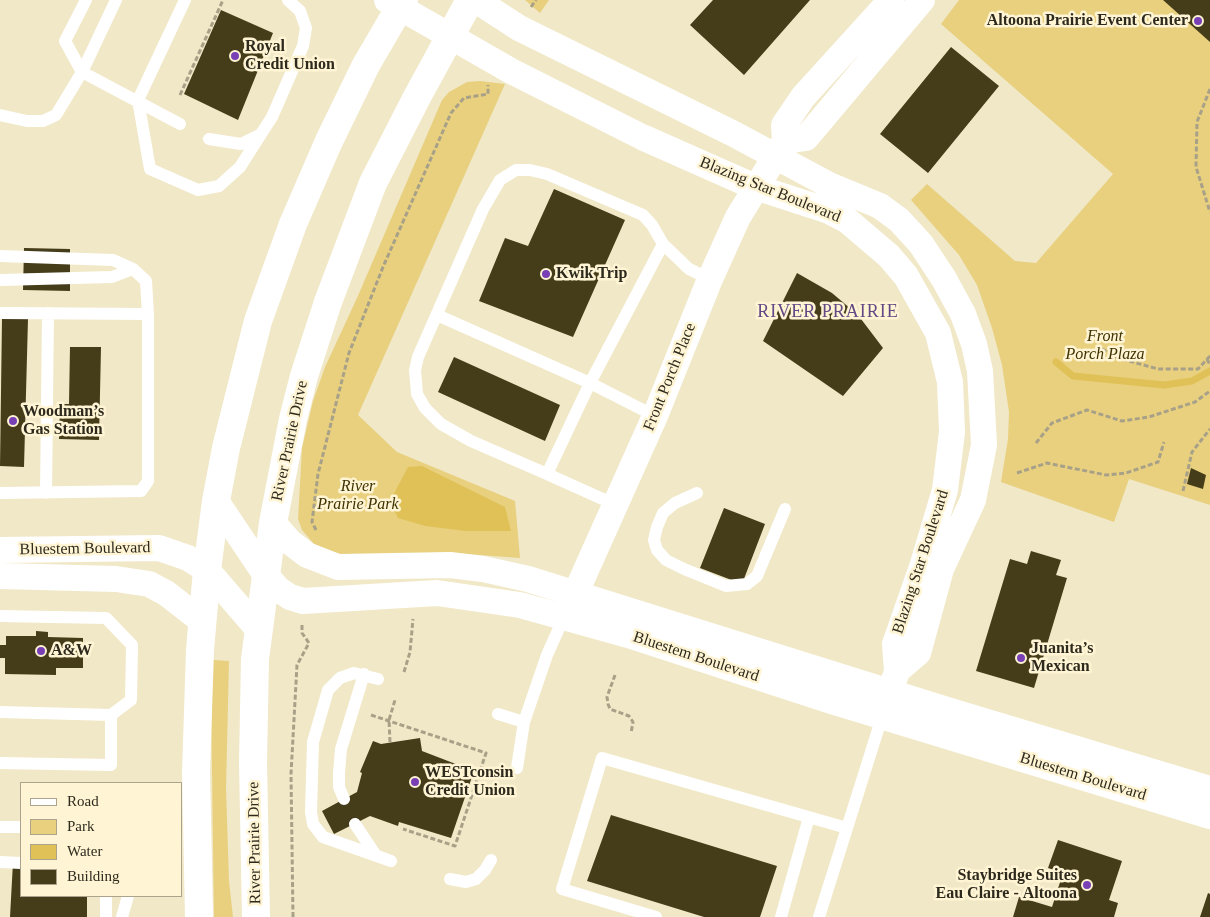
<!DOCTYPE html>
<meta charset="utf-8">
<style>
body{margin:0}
#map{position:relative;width:1210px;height:917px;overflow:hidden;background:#f1e8c7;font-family:"Times New Roman",serif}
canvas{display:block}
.legend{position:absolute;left:20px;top:782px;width:162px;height:115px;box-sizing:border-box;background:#fff5d4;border:1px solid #aba38b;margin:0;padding:6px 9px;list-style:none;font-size:15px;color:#2d291d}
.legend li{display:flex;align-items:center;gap:10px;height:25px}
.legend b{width:25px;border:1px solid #aba38b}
</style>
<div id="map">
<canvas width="1210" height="917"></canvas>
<ul class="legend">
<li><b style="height:6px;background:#fff"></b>Road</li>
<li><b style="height:14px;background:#e8d07f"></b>Park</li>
<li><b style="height:14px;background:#e0c157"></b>Water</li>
<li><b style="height:14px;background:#453c1a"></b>Building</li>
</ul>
</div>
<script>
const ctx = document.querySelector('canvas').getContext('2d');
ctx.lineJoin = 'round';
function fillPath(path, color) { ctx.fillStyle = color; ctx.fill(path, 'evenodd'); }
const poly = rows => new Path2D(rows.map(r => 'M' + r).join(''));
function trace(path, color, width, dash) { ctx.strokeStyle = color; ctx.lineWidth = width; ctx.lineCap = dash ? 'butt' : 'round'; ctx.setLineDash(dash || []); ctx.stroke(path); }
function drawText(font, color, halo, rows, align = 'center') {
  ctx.font = font + ' "Times New Roman",serif'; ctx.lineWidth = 5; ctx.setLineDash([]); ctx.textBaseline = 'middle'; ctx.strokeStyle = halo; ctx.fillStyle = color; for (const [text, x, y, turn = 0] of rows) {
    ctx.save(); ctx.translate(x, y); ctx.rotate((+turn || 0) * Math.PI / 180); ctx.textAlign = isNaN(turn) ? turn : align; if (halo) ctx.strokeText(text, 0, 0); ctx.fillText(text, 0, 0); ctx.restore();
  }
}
const green = poly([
 [525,0,549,0,540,13],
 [959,0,1210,0,1210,505,1129,479,1114,522,1001,482,1008,439,1009,412,1002,365,992,328,977,285,959,255,911,200,927,184,1015,261,1036,263,1113,174,941,24],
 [480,81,505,84,358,415,397,452,515,501,520,558,452,553,339,556,314,544,302,530,298,519,302,448,313,401,325,367,357,298,442,100,449,92,467,82],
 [213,660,229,661,226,788,229,881,233,917,214,917,211,699]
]);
const water = poly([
 [422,466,505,507,511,531,466,531,425,526,398,518,390,501,408,467]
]);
const stream = poly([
 [1056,362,1073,376,1164,385,1192,381,1210,371]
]);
const building = poly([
 [713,0,810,0,744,75,690,25],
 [1163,0,1210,0,1210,42],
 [221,10,273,33,238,120,184,94],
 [951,47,999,86,928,173,880,134],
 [554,189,625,220,573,337,479,301,505,238,528,246],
 [24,248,70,249,70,291,23,290],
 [797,273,832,293,858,315,883,348,843,396,763,341],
 [2,318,28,319,24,467,0,466],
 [70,347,101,347,99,440,59,439,60,404,69,404],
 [454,357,560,405,545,441,438,392],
 [1191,468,1206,475,1203,489,1187,484],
 [724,508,765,524,742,584,700,568],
 [1031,551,1061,560,1056,575,1067,578,1034,688,976,671,1010,559,1027,564],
 [36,631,48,632,48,637,83,638,83,668,56,668,56,675,5,674,5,658,0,658,0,645,6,645,6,636,36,636],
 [420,738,422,751,474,771,451,838,399,822,398,826,370,816,334,834,322,811,357,792,362,773,360,772,373,741,381,744],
 [611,815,777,866,760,917,704,917,587,881],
 [1058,840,1122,861,1109,900,1118,903,1114,917,1013,917,1019,897,1052,907,1063,873,1048,868],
 [13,862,21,863,21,896,87,896,87,917,10,917],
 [1208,893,1210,894,1210,917,1200,917]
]);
const path = poly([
 [531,7,536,0],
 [1210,89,1197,122,1196,167,1210,212],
 [180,95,223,0],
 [1102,349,1118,358,1158,369,1198,369,1210,356],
 [1207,359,1210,365],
 [1036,443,1052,423,1087,410,1122,421,1149,417,1195,402,1210,391],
 [1017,473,1047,463,1106,475,1126,473,1158,462,1164,442],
 [1183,491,1192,452,1210,429],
 [316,530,312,522,318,474,349,353,383,267,451,113,464,98,488,94,488,85],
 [404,672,410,652,413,619],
 [615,675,607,697,608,704,610,709,629,716,633,722,631,733],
 [371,715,486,753,455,846,403,829],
 [390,742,389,720,395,700],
 [293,917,291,774,297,665,309,643,302,633,302,623]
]);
const lane = poly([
 [116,0,82,72,180,124],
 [185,0,138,100,150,169,198,190,219,186,240,167,261,134],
 [0,115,27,121,43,121,56,115,82,72,65,41,86,0],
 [209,139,241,144,261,134,272,117,303,46,306,28,300,11,288,0],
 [0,256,113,260,133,269,146,281,148,314,148,481,141,491,0,493],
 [0,280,112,277,133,269],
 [0,313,148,314],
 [437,315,590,383,655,416],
 [547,474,471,441,441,424,425,408,417,394,415,370,418,357,483,209,500,180,516,170,530,170,547,174,643,215,652,225,663,244],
 [46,493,48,313],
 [697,493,675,503,663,513,657,527,654,540,657,550,666,560,684,569,726,586,747,584,757,576,785,509],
 [616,505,547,474,590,383,663,244,689,269,710,279],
 [0,616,106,618,132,645,131,700,111,715,0,712],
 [378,679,354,673,340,678,328,690,313,742,311,812,313,824,323,837,391,861],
 [498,714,524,722],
 [0,763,111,765,111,715],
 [517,768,524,722,547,655,564,617],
 [344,799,339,787,339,773,341,749,364,674],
 [355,824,375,854],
 [0,827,21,827],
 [0,862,21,863],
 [450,879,466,882,476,879,485,870,491,860],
 [106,896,106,917],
 [122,917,128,896],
 [656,917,562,889,602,758,847,828],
 [781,917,809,817],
 [819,917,882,717]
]);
const street = poly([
 [387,0,511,71,642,137,755,187,829,211,848,221,889,256,906,276,938,333,950,382,952,432,945,490,923,564,895,644,897,671,882,717],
 [476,0,519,28,734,134,829,185,880,206,899,220,921,244,944,279,963,314,974,344,980,371,984,445,973,500,941,569,918,653,897,671],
 [785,141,806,138,922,0],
 [216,501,265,574,278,589,290,597,303,601,437,593,520,605,628,635,831,701,1210,816],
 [273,523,290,542,307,555,338,567,450,565,483,569,528,579,947,710,1210,789],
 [0,550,159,548,188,558,207,570,258,629],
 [0,576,116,579,149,584,166,593,202,621],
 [569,608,655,416,710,279,738,217,785,141,784,125,803,97,891,0]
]);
const secondary = poly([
 [199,917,196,773,200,650,207,570,216,501,226,448,258,321,293,224,329,141,366,65,404,0],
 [256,917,253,762,255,659,273,523,293,419,304,376,328,302,373,183,417,97,470,0]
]);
const markers = [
 [1198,21,5,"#793fb5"],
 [235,56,5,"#793fb5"],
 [546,274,5,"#793fb5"],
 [13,421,5,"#793fb5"],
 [41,651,5,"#793fb5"],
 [1021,658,5,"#793fb5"],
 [415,782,5,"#793fb5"],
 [1087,885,5,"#793fb5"]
];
const poiNames = [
 ["Altoona Prairie Event Center",1188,21,"right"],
 ["Royal",245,47],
 ["Credit Union",245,65],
 ["Kwik Trip",556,274],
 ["Woodman’s",23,412],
 ["Gas Station",23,430],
 ["Juanita’s",1031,649],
 ["Mexican",1031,667],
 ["A&W",51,651],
 ["WESTconsin",425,773],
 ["Credit Union",425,791],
 ["Staybridge Suites",1077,876,"right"],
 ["Eau Claire - Altoona",1077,894,"right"]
];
const streetNames = [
 ["Blazing Star Boulevard",770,190,22],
 ["Front Porch Place",670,377,-68],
 ["River Prairie Drive",290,441,-78],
 ["Bluestem Boulevard",85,549,-1],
 ["Blazing Star Boulevard",921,562,-72],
 ["Bluestem Boulevard",696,657,18],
 ["Bluestem Boulevard",1083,777,17],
 ["River Prairie Drive",255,843,-91]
];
const parkNames = [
 ["Front",1105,337],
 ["Porch Plaza",1105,355],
 ["River",358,487],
 ["Prairie Park",358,505]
];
const neighbourhoodNames = [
 ["RIVER PRAIRIE",828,312]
];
fillPath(green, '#e8d07f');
fillPath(water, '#e0c157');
trace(stream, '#e0c157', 7);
fillPath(building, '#453c1a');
trace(path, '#a8a188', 3, [5, 2.5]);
trace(lane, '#fff', 12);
trace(street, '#fff', 26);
trace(secondary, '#fff', 28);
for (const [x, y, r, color] of markers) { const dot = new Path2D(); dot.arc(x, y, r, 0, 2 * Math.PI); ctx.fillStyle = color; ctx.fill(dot); trace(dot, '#fff5d4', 2); }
drawText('bold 16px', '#2d291d', '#fff5d4', poiNames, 'left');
drawText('16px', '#2d291d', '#fff5d4', streetNames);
drawText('italic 16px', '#3e3202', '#fff5d4', parkNames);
ctx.letterSpacing = '1px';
drawText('18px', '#644985', '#fff5d4', neighbourhoodNames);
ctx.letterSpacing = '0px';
</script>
